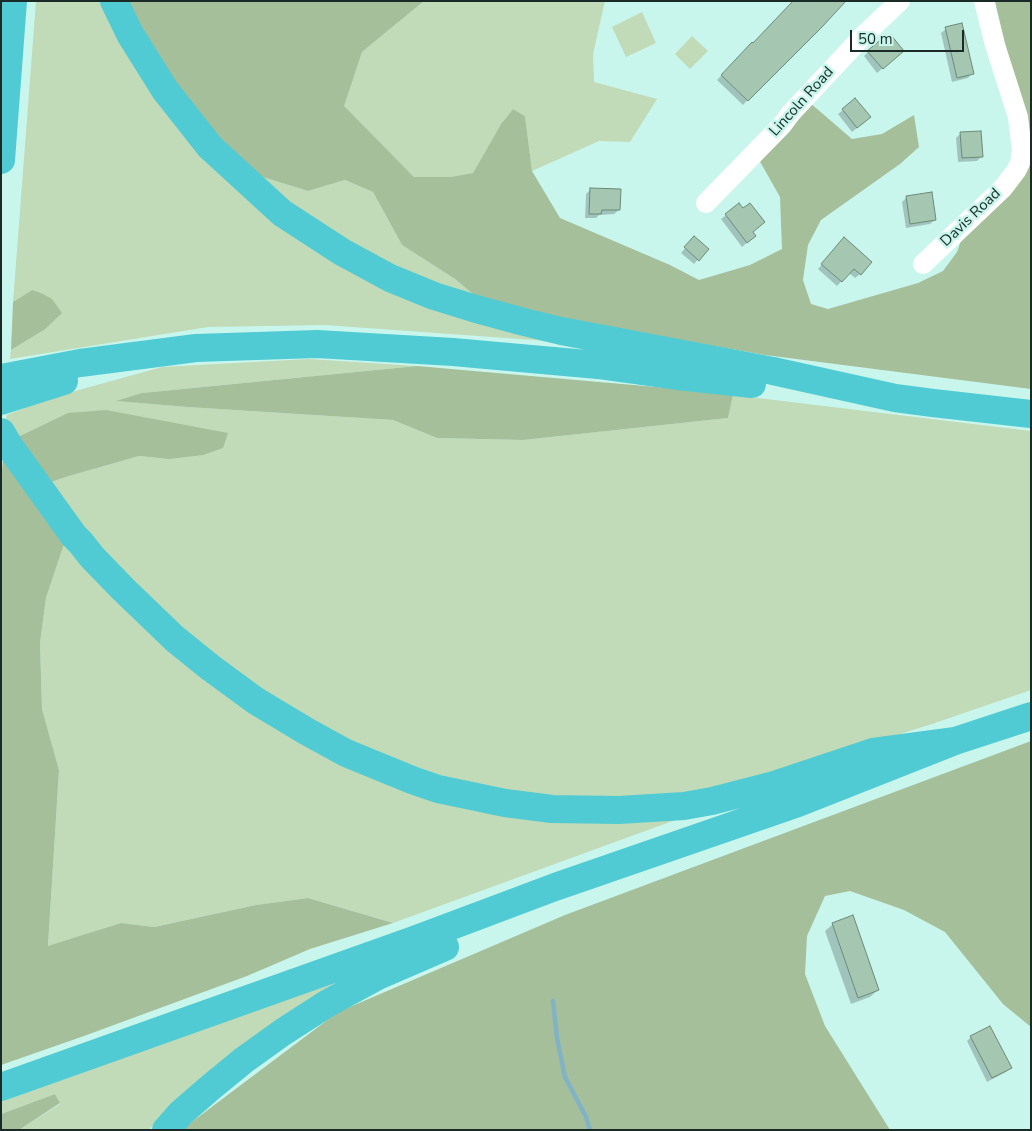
<!DOCTYPE html>
<style>
body{margin:0}
#map{position:relative;width:1032px;height:1131px;overflow:hidden;background:#c9f6ec;font-family:"Nunito Sans",sans-serif}
canvas{display:block}
.frame{position:absolute;inset:0;border:2px solid #1a2b27;pointer-events:none}
.scale{position:absolute;left:850px;top:30px;width:114px;height:22px;box-sizing:border-box;border:2px solid #1a2b27;border-top:0;padding-left:6px;font-size:15px;line-height:18px;white-space:nowrap;color:#1a2b27;-webkit-text-stroke:4px #c9f6ec;paint-order:stroke}
</style>
<div id="map">
<canvas width="1032" height="1131"></canvas>
<div class="frame"></div>
<div class="scale">50 m</div>
</div>
<script>
const ctx = document.querySelector('canvas').getContext('2d');
ctx.lineJoin = 'round';
function fillPath(path, color) { ctx.fillStyle = color; ctx.fill(path, 'evenodd'); }
const poly = rows => new Path2D(rows.map(r => 'M' + r).join(''));
function trace(path, color, width, dash) { ctx.strokeStyle = color; ctx.lineWidth = width; ctx.lineCap = dash ? 'butt' : 'round'; ctx.setLineDash(dash || []); ctx.stroke(path); }
function drawText(font, color, halo, rows, align = 'center') {
  ctx.font = font + ' "Nunito Sans",sans-serif'; ctx.lineWidth = 5; ctx.setLineDash([]); ctx.textBaseline = 'middle'; ctx.strokeStyle = halo; ctx.fillStyle = color; for (const [text, x, y, turn = 0] of rows) {
    ctx.save(); ctx.translate(x, y); ctx.rotate((+turn || 0) * Math.PI / 180); ctx.textAlign = isNaN(turn) ? turn : align; if (halo) ctx.strokeText(text, 0, 0); ctx.fillText(text, 0, 0); ctx.restore();
  }
}
const green = poly([
 [36,1,104,1,275,220,561,342,325,325,208,327,10,359,11,350,44,330,32,290,13,302],
 [424,1,605,1,593,54,594,82,657,99,630,142,599,141,532,171,525,116,513,109,501,124,473,173,450,177,414,177,343,106,362,52],
 [642,12,656,43,626,57,612,27],
 [692,36,708,51,690,69,675,54],
 [253,174,308,191,345,180,373,192,402,245,455,279,479,299,394,267,314,221],
 [309,359,417,366,142,393,118,401,187,407,393,420,437,438,523,440,728,418,733,395,1031,431,1031,690,932,724,785,770,670,797,534,798,477,788,354,745,231,673,156,611,45,484,69,476,139,456,169,459,16,438,5,423,7,415,50,398,162,367],
 [64,544,97,582,185,662,425,794,700,811,393,923,308,898,256,905,154,927,121,923,48,947,59,770,42,709,40,643,46,598],
 [359,974,159,1119,149,1130,19,1130,60,1104,55,1094,1,1114,1,1102,232,1018]
]);
const forest = poly([
 [125,1,424,1,362,52,344,106,414,177,450,177,473,173,501,124,513,109,525,116,532,171,560,218,670,265,699,280,750,265,782,249,780,197,758,158,809,102,852,139,882,134,914,115,919,147,900,164,821,220,808,245,803,280,811,304,828,309,918,283,943,271,957,252,964,232,1014,185,1026,135,995,1,1031,1,1031,389,765,355,572,321,479,299,455,279,402,245,373,192,345,180,308,191,253,174,212,133,173,83],
 [32,290,43,294,52,299,62,313,44,330,11,350,13,302],
 [417,366,702,391,733,395,728,418,523,440,437,438,393,420,187,407,116,401,142,393],
 [106,410,228,433,223,448,203,455,169,459,139,456,69,476,45,484,16,438,68,413],
 [3,457,64,544,46,598,40,643,42,709,59,770,48,946,121,923,154,927,256,905,308,898,393,923,310,949,247,976,84,1036,1,1065,1,486],
 [1031,741,1031,1027,1003,1004,945,932,904,910,850,891,825,896,807,936,805,974,825,1026,890,1130,181,1130,338,1012,565,915],
 [55,1094,60,1103,19,1130,1,1130,1,1114]
]);
const shadow = poly([
 [946,29,972,73,968,78,952,82,941,33],
 [752,44,764,82,743,105,717,80],
 [868,52,898,55,877,73,864,56],
 [843,110,865,122,852,132,838,114],
 [961,133,982,156,977,161,958,162,956,138],
 [590,190,619,210,614,214,599,215,596,218,585,218,586,194],
 [907,197,935,220,930,224,906,228,902,202],
 [726,215,752,232,750,240,742,247,721,219],
 [690,242,707,249,694,264,681,253],
 [840,244,860,274,855,278,849,273,837,286,818,269],
 [833,924,878,990,870,997,851,1004,825,931],
 [971,1037,1010,1068,1006,1072,987,1082,967,1041]
]);
const stream = poly([
 [553,1001,557,1038,565,1077,586,1117,590,1130]
]);
const building = poly([
 [793,1,846,1,822,27,748,101,721,75,752,42,753,43,793,1],
 [962,23,974,74,957,78,945,27,962,23],
 [891,35,904,51,883,69,867,51,883,38,885,41,891,35],
 [855,98,871,117,857,128,842,109,855,98],
 [981,131,983,157,962,158,960,132,981,131],
 [590,188,621,189,620,210,602,210,601,214,589,214,590,188],
 [932,192,936,220,910,224,906,196,932,192],
 [739,203,743,208,750,203,765,222,753,232,756,236,747,243,725,214,739,203],
 [694,236,709,249,699,261,684,247,694,236],
 [844,237,872,262,861,275,854,269,842,282,821,264,844,237],
 [853,915,879,990,858,998,832,923,853,915],
 [990,1026,1012,1068,992,1078,970,1036,990,1026]
]);
const minor = poly([
 [706,203,782,125,791,113,863,36,900,1],
 [923,264,1003,188,1016,171,1020,163,1022,150,1018,117,995,45,984,1]
]);
const highway = poly([
 [114,1,130,34,165,90,210,147,282,213,342,252,390,278,434,296,476,309,524,322,561,331,773,371,895,398,933,403,1031,414],
 [1,160,13,1],
 [1,378,80,363,196,348,317,344,453,352,598,365,677,376,752,384],
 [1,401,64,381],
 [1,432,10,447,74,536,81,543,92,557,123,589,175,639,211,668,256,701,306,731,346,753,412,780,438,789,505,803,552,809,619,810,684,806,712,801,774,785,873,752,955,741],
 [1,1087,414,940,555,887,798,803,955,741,1031,716],
 [166,1130,181,1113,211,1087,244,1060,283,1032,328,1003,378,976,445,947]
]);
const streetNames = [
 ["Lincoln Road",802,102,-48],
 ["Davis Road",971,218,-44]
];
fillPath(green, '#c1dab7');
fillPath(forest, '#a5bf9b');
fillPath(shadow, '#0003');
trace(stream, '#82b3c5', 4.5);
fillPath(building, '#a5c7b2');
trace(building, '#698a76', 1);
trace(minor, '#fff', 20);
trace(highway, '#50cbd3', 28);
drawText('15px', '#1a2b27', '#c9f6ec', streetNames);
</script>
